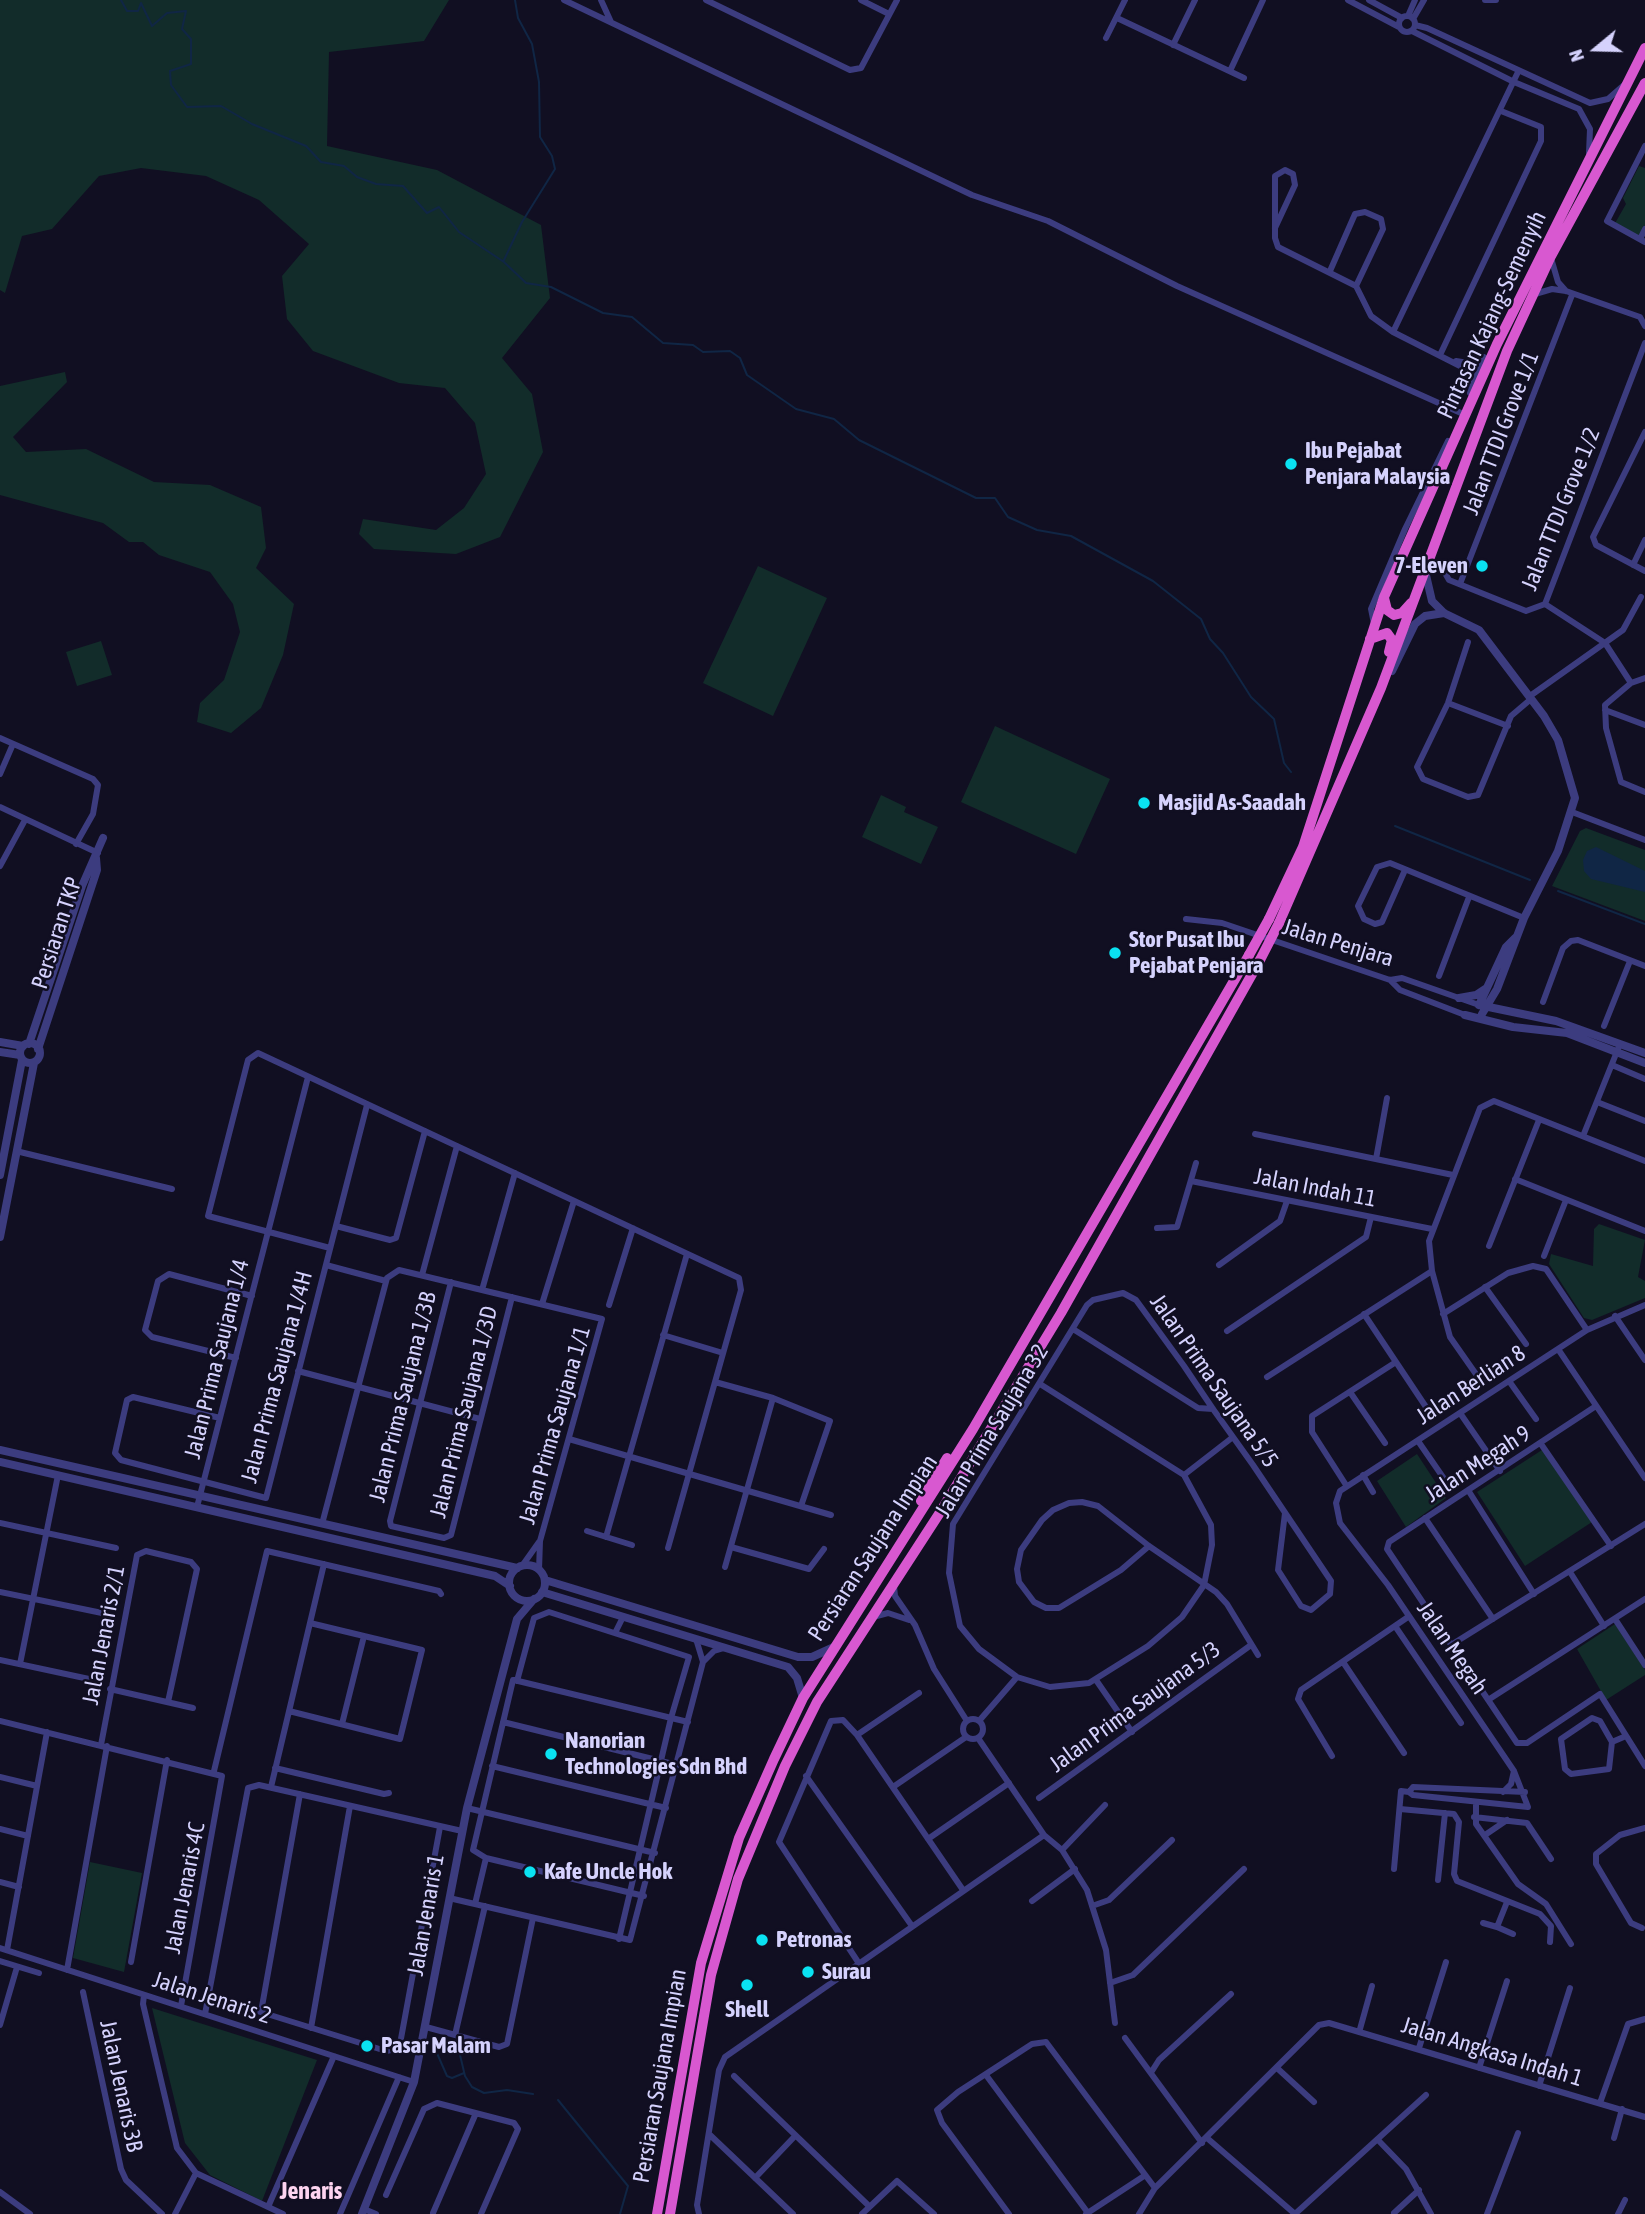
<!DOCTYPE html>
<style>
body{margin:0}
#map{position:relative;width:1645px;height:2214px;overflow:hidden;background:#110f22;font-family:"Asap Condensed",sans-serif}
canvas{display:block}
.north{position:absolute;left:1561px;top:14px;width:70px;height:70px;-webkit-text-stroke:5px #110f22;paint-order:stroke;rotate:251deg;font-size:19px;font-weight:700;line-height:28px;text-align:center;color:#d5d2fd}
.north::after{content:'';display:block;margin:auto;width:24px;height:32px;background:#d5d2fd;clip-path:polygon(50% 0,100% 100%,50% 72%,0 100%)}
</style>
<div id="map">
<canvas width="1645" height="2214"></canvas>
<div class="north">N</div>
</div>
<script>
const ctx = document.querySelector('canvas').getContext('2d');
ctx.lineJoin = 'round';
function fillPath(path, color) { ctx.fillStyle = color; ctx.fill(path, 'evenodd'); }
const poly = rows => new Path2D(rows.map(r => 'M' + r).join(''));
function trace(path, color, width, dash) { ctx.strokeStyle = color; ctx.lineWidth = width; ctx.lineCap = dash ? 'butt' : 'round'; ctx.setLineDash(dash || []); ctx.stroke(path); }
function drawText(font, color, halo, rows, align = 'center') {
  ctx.font = font + ' "Asap Condensed",sans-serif'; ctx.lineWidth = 5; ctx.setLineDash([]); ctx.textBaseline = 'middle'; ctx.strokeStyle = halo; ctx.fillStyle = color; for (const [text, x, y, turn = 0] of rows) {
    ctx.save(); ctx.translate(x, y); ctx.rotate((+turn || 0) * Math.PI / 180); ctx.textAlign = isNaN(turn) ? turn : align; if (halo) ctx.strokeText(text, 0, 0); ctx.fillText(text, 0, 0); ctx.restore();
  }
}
const green = poly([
 [0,0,449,0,424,41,329,52,327,146,437,170,541,225,550,298,502,358,532,394,543,452,500,537,456,554,374,549,359,534,363,519,436,530,464,508,486,474,475,423,445,388,399,383,313,351,287,319,282,276,309,244,259,200,206,176,141,168,99,176,52,229,22,236,5,293,0,290],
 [1639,166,1645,168,1645,225,1639,237,1614,225,1626,204,1623,198],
 [65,372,67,382,13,437,26,452,86,449,154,482,210,485,261,507,266,548,256,568,294,604,283,655,261,708,231,733,197,722,200,703,224,680,240,632,233,604,210,572,159,555,143,542,129,542,103,523,0,495,0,386],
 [758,566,827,598,773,716,703,683],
 [101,641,112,675,77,686,66,652],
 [995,726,1110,779,1076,854,961,802],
 [881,795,906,807,904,812,938,827,921,864,862,837],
 [1586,828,1645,850,1645,921,1552,886,1580,831],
 [1599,1224,1645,1240,1638,1277,1645,1281,1645,1298,1592,1320,1584,1318,1549,1264,1551,1254,1593,1266,1594,1229],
 [1542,1450,1592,1522,1525,1566,1477,1492],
 [1417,1454,1446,1498,1406,1527,1377,1481],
 [1615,1624,1645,1670,1645,1675,1606,1700,1577,1649],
 [90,1862,142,1873,124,1972,73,1958],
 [152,2008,317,2060,262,2201,210,2175,185,2143]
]);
const water = poly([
 [1596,847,1645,871,1645,892,1591,879,1584,871,1583,860,1587,851]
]);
const stream = poly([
 [121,0,127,11,138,11,141,3,152,26,167,13,186,11,182,29,191,39,191,64,170,71,171,85,187,107,221,106,252,124,306,146,321,162,344,166,357,177,376,184,403,186,427,213,439,207,459,232,504,262,526,283,551,287,603,313,632,317,663,343,693,345,703,352,730,351,740,358,747,375,796,409,834,419,859,440,976,498,995,498,1008,517,1037,530,1071,536,1153,581,1201,619,1210,639,1223,653,1251,697,1274,719,1284,763,1291,772],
 [504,260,522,222,555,169,552,156,540,137,539,82,532,44,518,18,515,0],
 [1395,826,1530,880],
 [1558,891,1645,924],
 [436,2051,447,2076,452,2078,464,2073],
 [460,2055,465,2076,472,2087,484,2093,507,2090,533,2094],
 [558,2100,628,2186,620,2214]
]);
const minor = poly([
 [564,0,972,195,1048,221,1177,286,1461,413],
 [601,0,611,22],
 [706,0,850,70,861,68,897,0],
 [861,0,889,14],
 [1348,0,1399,27],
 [1369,0,1402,18],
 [1485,0,1496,0],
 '1399 24a8 8 0 1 1 16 0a8 8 0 1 1-16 0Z',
 [1408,16,1415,0],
 [1117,18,1244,78],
 [1413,19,1424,0],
 [1415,25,1427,28,1590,103,1608,99,1624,85],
 [1412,31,1514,82,1579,109,1590,129,1589,153],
 [1106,38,1125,0],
 [1173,45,1195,0],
 [1230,71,1263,0],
 [1645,146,1607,221,1645,242],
 [1275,228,1295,185,1293,174,1285,170,1275,176,1275,238,1278,247,1356,286],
 [1640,239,1645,229],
 [1551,258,1558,282,1566,291],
 [1330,271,1355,214,1365,212,1381,219,1383,229,1356,286],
 [1356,286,1371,316,1393,332,1462,367,1471,387],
 [1535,294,1552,289,1566,291,1640,317,1645,326],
 [1393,332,1518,72],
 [1440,355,1541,141,1541,127,1501,111],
 [1456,361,1468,363,1483,358],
 [1470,393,1484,357],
 [1645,432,1593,537,1596,545,1645,571],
 [1633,565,1645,540],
 [1445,573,1449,580,1526,611,1545,604,1645,343],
 [1460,584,1572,295],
 [1545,604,1605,643,1631,683,1645,678],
 [1374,624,1371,609,1405,529,1448,441],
 [1468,642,1448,703,1417,767,1423,779,1468,797,1478,795,1511,716,1531,699],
 [1631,683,1605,705,1606,728,1621,782,1645,792],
 [1530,696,1623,630,1641,597],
 [1448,703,1508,726],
 [1605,710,1645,725],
 [0,738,93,779,98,785,93,814,76,844],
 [0,774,13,744],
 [0,807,98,853],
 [1572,812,1645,840],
 [0,866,25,820],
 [1405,870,1382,922,1375,924,1364,919,1358,906,1377,867,1390,863,1524,918],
 [1186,919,1222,923,1390,980,1402,978,1479,1005],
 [1439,976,1469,897],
 [1390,980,1400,990,1465,1015],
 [1543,1002,1563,948,1571,941,1578,940,1645,966],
 [1604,1026,1630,961],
 [1612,1065,1645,1079],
 [1597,1102,1645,1121],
 [1255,1134,1453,1175],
 [1583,1136,1620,1044],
 [16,1151,172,1189],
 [1376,1159,1387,1098],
 [1515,1179,1645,1231],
 [1191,1181,1432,1229],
 [336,1226,390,1240,396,1238,425,1131],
 [1157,1228,1177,1227,1196,1163],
 [1489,1246,1539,1120],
 [330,1248,208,1216,248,1060,258,1053,739,1278,741,1290,668,1548],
 [1544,1256,1566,1200],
 [326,1265,386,1281],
 [1219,1265,1280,1221,1287,1201],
 [422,1275,457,1146],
 [451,1282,390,1521,391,1526,444,1538,451,1535,512,1297],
 [1485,1287,1526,1344],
 [482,1290,515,1173],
 [542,1304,574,1201],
 [609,1305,633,1228],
 [1364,1314,1426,1407],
 [1443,1314,1508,1273,1533,1266,1546,1269,1587,1330],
 [1615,1316,1645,1360],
 [1073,1329,1198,1408,1213,1409],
 [1227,1331,1366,1237,1371,1217],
 [663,1335,723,1353],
 [1558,1349,1645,1478],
 [236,1358,152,1337,145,1330,158,1281,169,1274,252,1296],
 [298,1371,480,1419],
 [1267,1377,1432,1271],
 [1478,1377,1450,1337,1432,1271,1429,1241,1480,1108,1494,1101,1645,1161],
 [1509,1381,1536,1419],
 [715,1382,773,1398,830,1421,801,1506],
 [1040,1384,1184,1475,1211,1525,1212,1545,1204,1585,1182,1617,1148,1646,1089,1683,1050,1687,1017,1677,979,1649,960,1626,949,1573,953,1524,1087,1305,1093,1300,1123,1293,1136,1300,1184,1366,1213,1409,1253,1465,1331,1581,1330,1594,1311,1610,1301,1606,1278,1570,1285,1513],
 [1350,1392,1385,1443],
 [1596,1406,1389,1542,1387,1549,1517,1743,1527,1743,1600,1694,1645,1766],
 [1460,1413,1500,1471],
 [220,1418,133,1397,127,1400,115,1453,121,1460,266,1498,367,1105],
 [569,1439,831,1515],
 [1418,1441,1447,1483],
 [1541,1444,1611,1546],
 [1184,1475,1233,1437],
 [1363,1475,1373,1492],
 [1346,1485,1312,1432,1312,1416,1396,1362],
 [1468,1490,1534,1594],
 [197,1507,308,1077],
 [1425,1518,1493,1619],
 [0,1523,116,1548],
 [322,1524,387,1278,399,1270,602,1319,540,1541,539,1570],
 [587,1531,632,1545],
 [606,1537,687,1254],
 [1149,1546,1121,1570,1059,1608,1046,1608,1034,1602,1019,1582,1017,1569,1021,1550,1042,1520,1053,1510,1069,1503,1082,1502,1098,1506,1149,1546,1216,1592,1227,1604,1258,1655],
 [731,1547,809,1569,824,1549],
 [522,1566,539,1542],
 [725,1567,773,1398],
 [1570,1572,1604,1626],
 [894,1586,895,1596,915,1625,934,1669,967,1721],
 [0,1592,102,1613],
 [873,1617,888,1613,909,1620],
 [1615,1619,1645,1665],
 [1395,1626,1461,1723],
 [615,1633,623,1617],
 [1451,1645,1645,1524],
 [0,1660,89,1679],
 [703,1662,714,1651,724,1648],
 [1343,1662,1404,1753],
 [20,1664,58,1475],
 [513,1680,473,1850,486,1858,644,1896],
 [514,1680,688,1722],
 [1096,1680,1132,1732],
 [517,1681,534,1618,549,1612,689,1657,671,1718,619,1939],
 [110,1689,193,1708],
 [1488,1700,1645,1599],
 [289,1711,400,1739,422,1650,310,1623],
 '963 1729a10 10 0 1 1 20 0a10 10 0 1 1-20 0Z',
 [0,1721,222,1776,181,2006],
 [979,1721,1017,1677],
 [503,1722,677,1765],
 [342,1724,364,1636],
 [857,1735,919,1693],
 [978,1738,1044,1835,1062,1850,1087,1890,1106,1950,1115,2023],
 [1612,1742,1600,1721,1592,1718,1561,1739,1565,1769,1571,1774,1609,1769,1612,1742,1626,1736],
 [101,1745,137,1555,146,1551,191,1562,197,1569,168,1702],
 [1332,1756,1298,1699,1301,1690,1408,1617],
 [492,1766,666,1808],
 [275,1768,384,1794,389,1793],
 [214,1771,267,1551,439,1591,441,1594],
 [806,1776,912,1926],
 [0,1777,37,1786],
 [271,1787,324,1564],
 [893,1787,966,1737],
 [1409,1792,1413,1795,1528,1807,1514,1771,1388,1585,1340,1523,1336,1503,1340,1491,1587,1330,1645,1305],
 [1503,1792,1511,1784,1514,1771],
 [1039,1798,1251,1645],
 [1476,1802,1476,1824,1518,1884,1546,1904,1571,1944],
 [467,1808,655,1853],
 [1400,1809,1454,1814,1459,1822,1454,1874,1457,1881,1540,1914,1551,1926,1550,1942],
 [1474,1817,1527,1823,1551,1859],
 [0,1829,28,1836],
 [1485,1835,1507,1820],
 [928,1839,1009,1783],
 [1062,1850,1105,1805],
 [1394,1869,1401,1791,1409,1792,1413,1787,1525,1792],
 [1438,1880,1445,1813],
 [0,1882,19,1887],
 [449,1898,630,1940,703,1662,696,1639],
 [1032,1901,1075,1869],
 [1507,1902,1497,1927,1513,1934],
 [475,1904,486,1858],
 [1092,1906,1109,1900,1172,1840],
 [1483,1923,1497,1927],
 [1642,1928,1631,1923,1596,1864,1596,1854,1620,1835,1645,1828],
 [0,1948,414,2082],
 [7,1950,47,1732],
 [0,1961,39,1973],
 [131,1962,167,1760],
 [858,1962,779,1842,831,1721,843,1720,857,1735,963,1890],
 [67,1970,107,1746],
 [1110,1983,1133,1975,1244,1869],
 [83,1992,121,2169,126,2180,162,2214],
 [144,1995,143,2004,177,2148,196,2173,283,2214],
 [209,1996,386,2051,396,2049,400,2044,440,1827],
 [261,2012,300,1794],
 [205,2014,248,1788,259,1785,462,1831],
 [0,2025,17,1967],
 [426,2027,499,2047,507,2044,533,1918],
 [311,2028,350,1806],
 [1360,2029,1372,1986],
 [455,2035,485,1906],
 [1125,2038,1202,2143],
 [1419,2048,1446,1962],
 [1277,2068,1314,2102],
 [1479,2068,1507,1981],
 [1152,2071,1159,2060,1231,1994],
 [986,2075,1088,2213],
 [734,2076,869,2206],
 [1539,2086,1570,1988],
 [1600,2103,1628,2024,1645,2019],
 [709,2134,793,2214],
 [1207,2138,1295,2214],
 [1614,2138,1622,2109],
 [1378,2140,1406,2169,1431,2214],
 [755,2178,795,2136],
 [0,2192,30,2214],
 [386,2195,424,2109,437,2103,514,2123,518,2129,481,2214],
 [268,2207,334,2056],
 [364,2209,376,2214],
 [433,2213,476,2113],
 [1394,2213,1419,2190],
 [175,2214,196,2173],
 [340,2214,399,2077],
 [699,2214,697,2205,719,2070,725,2057,1044,1835],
 [862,2214,897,2181,934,2214],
 [1009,2214,942,2123,937,2110,958,2092,1032,2044,1046,2042,1155,2188],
 [1086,2214,1144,2176],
 [1139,2214,1155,2188,1319,2025,1329,2023,1645,2117],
 [1295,2214,1426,2095],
 [1487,2214,1518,2133],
 [1618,2214,1625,2200]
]);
const tertiary = poly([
 [1425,571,1432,601,1444,613,1479,630,1544,716,1558,740,1575,798,1558,851,1524,918,1497,989,1482,1014],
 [1392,671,1415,624,1425,616,1444,613],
 [1459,998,1476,995,1485,989],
 [1479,1005,1556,1021,1645,1053],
 [1479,1005,1506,947,1515,938],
 [1465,1015,1513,1027,1567,1033,1645,1063],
 [0,1042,23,1046],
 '20 1053a10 10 0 1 1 20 0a10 10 0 1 1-20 0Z',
 [29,1044,82,886,103,838],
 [38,1049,97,870,96,858],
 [0,1052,20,1055],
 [0,1175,22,1060],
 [0,1237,34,1063],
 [0,1450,517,1568],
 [0,1462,495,1576,510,1586],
 '509 1583a18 18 0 1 1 36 0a18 18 0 1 1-36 0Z',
 [545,1580,798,1657,812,1657,834,1647],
 [542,1592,788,1667,797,1678,803,1698],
 [362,2214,414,2082,467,1808,517,1619,534,1599]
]);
const trunk = poly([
 [1384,598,1387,610,1394,615,1402,613,1411,603],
 [1370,639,1387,633,1392,640,1389,652],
 [1269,919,1303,847,1384,597,1497,344,1645,48],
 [1279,923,1381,688,1507,351,1551,256,1645,83],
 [921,1501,947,1458],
 [657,2214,701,1963,739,1838,774,1759,803,1698,973,1429,1249,955],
 [670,2214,711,1975,738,1879,785,1766,817,1702,939,1514,1061,1313,1260,960]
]);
const trunkBridge = poly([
 [1249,955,1269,919],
 [1260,960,1279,923]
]);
const markers = [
 [1291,464,7,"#0ae2f2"],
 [1482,566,7,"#0ae2f2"],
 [1144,803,7,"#0ae2f2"],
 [1115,953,7,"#0ae2f2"],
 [551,1754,7,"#0ae2f2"],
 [530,1872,7,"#0ae2f2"],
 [762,1940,7,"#0ae2f2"],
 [808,1972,7,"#0ae2f2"],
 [747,1985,7,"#0ae2f2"],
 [367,2046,7,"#0ae2f2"]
];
const streetNames = [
 ["Pintasan Kajang-Semenyih",1492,315,-65],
 ["Jalan TTDI Grove 1/1",1501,433,-69],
 ["Jalan TTDI Grove 1/2",1561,509,-68],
 ["Persiaran TKP",57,933,-72],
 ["Jalan Penjara",1338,943,17],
 ["Jalan Indah 11",1315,1188,11],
 ["Jalan Prima Saujana 1/4",217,1359,-76],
 ["Jalan Prima Saujana 1/4H",277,1377,-75],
 ["Jalan Prima Saujana 5/5",1214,1381,55],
 ["Jalan Berlian 8",1471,1385,-33],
 ["Jalan Prima Saujana 1/3B",403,1397,-76],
 ["Jalan Prima Saujana 1/3D",464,1412,-76],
 ["Jalan Prima Saujana 1/1",555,1425,-74],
 ["Jalan Prima Saujana 32",992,1431,-59],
 ["Jalan Megah 9",1478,1464,-33],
 ["Persiaran Saujana Impian",873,1548,-57],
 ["Jalan Jenaris 2/1",104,1635,-79],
 ["Jalan Megah",1452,1648,56],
 ["Jalan Prima Saujana 5/3",1135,1707,-36],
 ["Jalan Jenaris 4C",185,1888,-79],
 ["Jalan Jenaris 1",426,1915,-80],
 ["Jalan Jenaris 2",212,1998,18],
 ["Jalan Angkasa Indah 1",1492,2052,17],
 ["Persiaran Saujana Impian",660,2076,-80],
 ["Jalan Jenaris 3B",121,2086,78]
];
const poiNames = [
 ["Ibu Pejabat",1305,451],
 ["Penjara Malaysia",1305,477],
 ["7-Eleven",1468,566,"right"],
 ["Masjid As-Saadah",1158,803],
 ["Stor Pusat Ibu",1129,940],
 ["Pejabat Penjara",1129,966],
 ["Nanorian",565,1741],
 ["Technologies Sdn Bhd",565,1767],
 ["Kafe Uncle Hok",544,1872],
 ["Petronas",776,1940],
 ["Surau",822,1972],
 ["Shell",747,2010,"center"],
 ["Pasar Malam",381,2046]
];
const neighbourhoodNames = [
 ["Jenaris",311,2191]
];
fillPath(green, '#122c2a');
fillPath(water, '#102645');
trace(stream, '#102645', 2);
trace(minor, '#3c3c7f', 6);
trace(tertiary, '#3c3c7f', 8);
trace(trunk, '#d858d0', 10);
trace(trunkBridge, '#d858d0', 10);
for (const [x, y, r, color] of markers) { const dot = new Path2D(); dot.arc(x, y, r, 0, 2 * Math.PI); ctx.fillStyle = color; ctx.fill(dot); trace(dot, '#110f22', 2.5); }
drawText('23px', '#d5d2fd', '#110f22', streetNames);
drawText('bold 23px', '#d5d2fd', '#110f22', poiNames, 'left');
drawText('bold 24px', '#fdd4f0', '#110f22', neighbourhoodNames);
</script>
